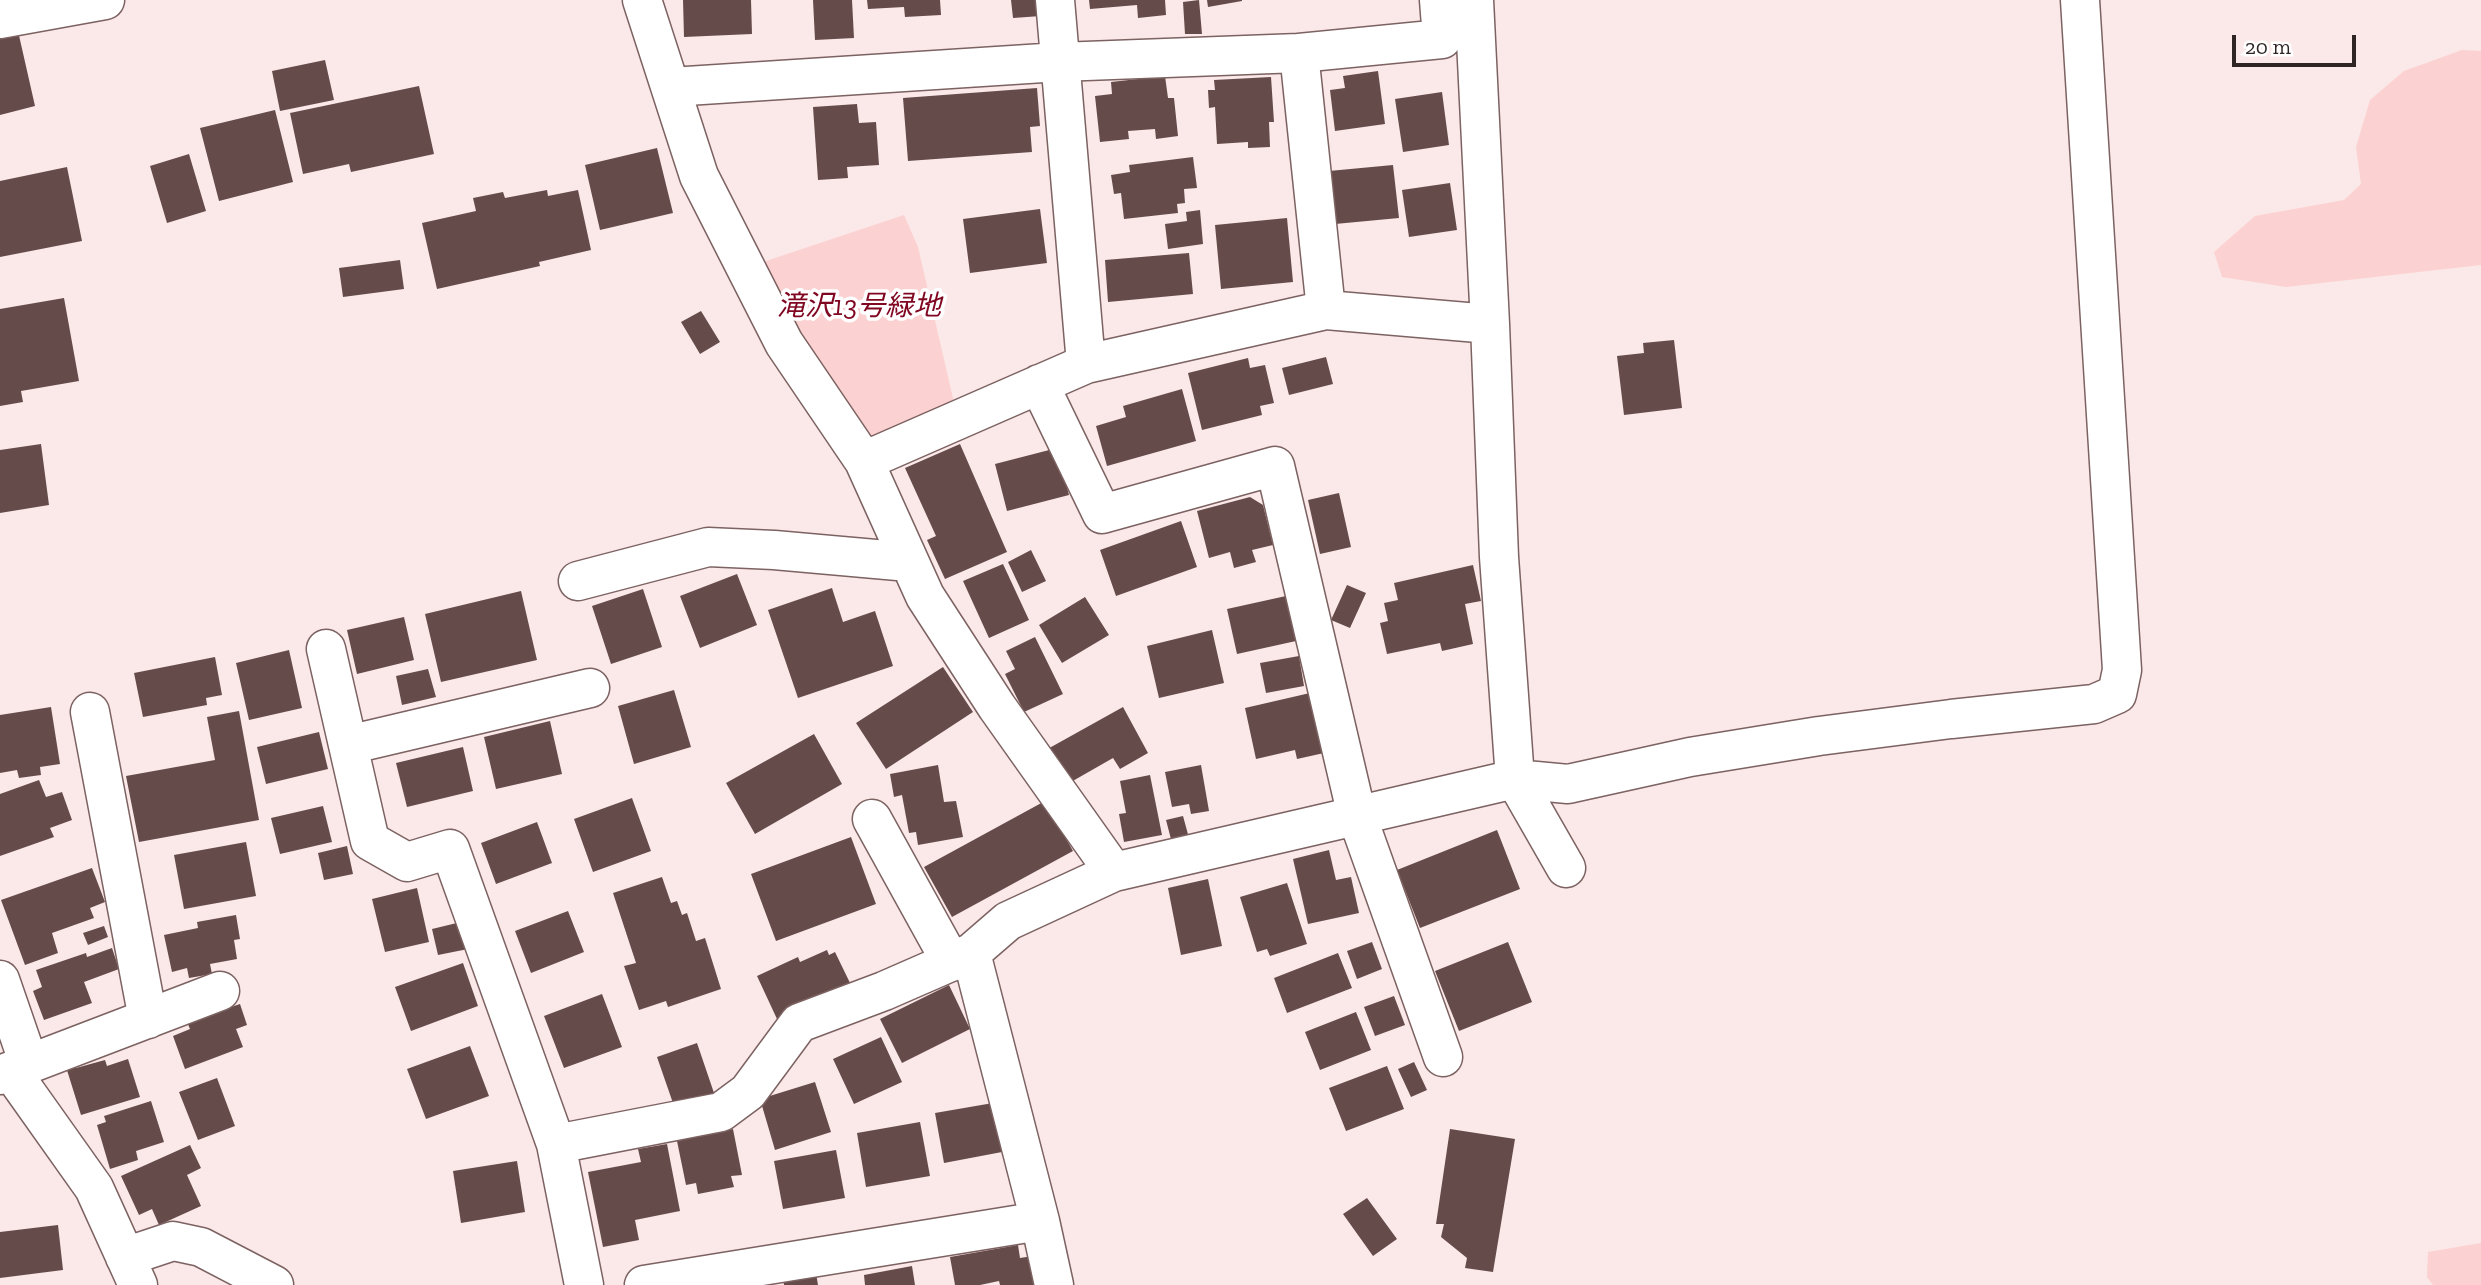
<!DOCTYPE html>
<meta charset="utf-8">
<style>
body{margin:0}
#map{position:relative;width:2481px;height:1285px;overflow:hidden;background:#fbe8e8;font-family:"Zilla Slab",serif}
canvas{display:block}
.scale{position:absolute;left:2232px;top:35px;width:124px;height:32px;box-sizing:border-box;border:4px solid #302525;border-top:0;padding-left:9px;font-size:21px;line-height:24px;white-space:nowrap;color:#302525;-webkit-text-stroke:5px #fff;paint-order:stroke}
</style>
<div id="map">
<canvas width="2481" height="1285"></canvas>
<div class="scale">20 m</div>
</div>
<script>
const ctx = document.querySelector('canvas').getContext('2d');
ctx.lineJoin = 'round';
function fillPath(path, color) { ctx.fillStyle = color; ctx.fill(path, 'evenodd'); }
const poly = rows => new Path2D(rows.map(r => 'M' + r).join(''));
function trace(path, color, width, dash) { ctx.strokeStyle = color; ctx.lineWidth = width; ctx.lineCap = dash ? 'butt' : 'round'; ctx.setLineDash(dash || []); ctx.stroke(path); }
function drawText(font, color, halo, rows, align = 'center') {
  ctx.font = font + ' "Zilla Slab","Noto Sans JP",serif'; ctx.lineWidth = 7; ctx.setLineDash([]); ctx.textBaseline = 'middle'; ctx.strokeStyle = halo; ctx.fillStyle = color; for (const [text, x, y, turn = 0] of rows) {
    ctx.save(); ctx.translate(x, y); ctx.rotate((+turn || 0) * Math.PI / 180); ctx.textAlign = isNaN(turn) ? turn : align; if (halo) ctx.strokeText(text, 0, 0); ctx.fillText(text, 0, 0); ctx.restore();
  }
}
const green = poly([
 [2462,50,2481,51,2481,265,2286,287,2222,277,2214,252,2255,216,2344,200,2361,184,2356,147,2370,100,2404,71],
 [904,215,918,247,955,407,868,447,757,264],
 [2481,1243,2481,1285,2433,1285,2427,1277,2428,1252]
]);
const building = poly([
 [683,0,751,0,752,34,684,37],
 [813,0,852,0,854,38,815,40],
 [867,0,940,0,941,15,905,17,904,7,868,9],
 [1011,0,1040,0,1041,16,1013,18],
 [1089,0,1165,0,1166,15,1138,18,1137,5,1090,9],
 [1199,0,1202,34,1185,34,1183,2],
 [1207,0,1242,0,1242,1,1208,7],
 [18,31,35,106,0,115,0,35],
 [325,60,334,100,280,111,272,71],
 [1378,71,1385,124,1335,131,1330,90,1345,88,1343,76],
 [1165,76,1168,98,1174,98,1178,136,1156,139,1155,129,1128,131,1129,139,1100,142,1095,96,1112,94,1111,82],
 [1271,77,1274,122,1269,122,1270,147,1248,148,1248,142,1217,144,1215,107,1209,108,1208,90,1215,90,1214,80],
 [419,86,434,154,351,172,349,164,303,174,290,113],
 [1037,88,1040,126,1030,127,1032,152,908,161,903,98],
 [1442,92,1449,145,1403,152,1395,99],
 [857,104,859,123,876,122,879,165,847,167,848,178,818,180,813,107],
 [275,110,293,182,219,201,200,128],
 [657,148,673,213,600,230,585,165],
 [189,154,206,211,167,223,150,166],
 [1193,157,1197,188,1184,189,1185,203,1177,204,1178,213,1124,219,1121,193,1114,194,1111,175,1130,172,1129,165],
 [1393,165,1399,218,1335,224,1329,171],
 [67,167,82,241,0,257,0,181],
 [1450,183,1457,230,1409,237,1402,190],
 [547,190,548,196,578,190,591,250,539,262,540,266,437,289,422,223,476,211,473,198,503,192,505,198],
 [1040,209,1047,263,970,273,963,219],
 [1200,210,1203,244,1168,249,1165,224,1187,221,1186,212],
 [1287,218,1293,282,1221,289,1215,225],
 [1189,253,1193,294,1108,302,1105,260],
 [400,260,404,289,343,297,339,268],
 [64,298,79,381,21,391,23,402,0,406,0,309],
 [701,311,720,342,700,354,681,322],
 [1674,340,1682,408,1624,415,1617,356,1644,353,1643,343],
 [1326,357,1333,384,1289,395,1282,368],
 [1248,358,1250,368,1265,365,1274,403,1260,406,1262,415,1202,430,1188,373],
 [1182,389,1196,441,1107,466,1096,426,1126,417,1123,406],
 [41,444,49,505,0,513,0,450],
 [960,444,1007,552,945,579,927,540,936,536,905,468],
 [1057,448,1069,495,1007,511,995,464],
 [1339,493,1351,547,1320,554,1308,500],
 [1250,497,1263,505,1273,545,1252,550,1256,562,1234,568,1230,552,1209,558,1197,511],
 [1181,521,1197,567,1116,596,1100,550],
 [1031,550,1046,581,1022,592,1008,562],
 [1003,564,1029,620,989,638,963,581],
 [1473,565,1481,601,1465,604,1473,644,1442,651,1440,643,1387,654,1380,623,1388,621,1384,603,1398,600,1394,583],
 [737,574,757,625,700,648,680,596],
 [1347,585,1366,593,1350,628,1331,620],
 [832,588,843,622,875,611,893,666,798,698,768,610],
 [643,589,662,647,611,664,592,606],
 [521,591,537,660,441,682,425,614],
 [1286,596,1296,641,1237,654,1227,609],
 [1085,597,1109,635,1062,663,1039,625],
 [404,617,414,660,357,674,347,630],
 [1212,630,1224,683,1159,698,1147,646],
 [1035,637,1063,694,1024,712,1005,674,1015,669,1006,651],
 [289,650,302,708,249,720,236,663],
 [1299,656,1304,686,1266,693,1260,663],
 [215,657,222,695,206,698,207,705,143,717,134,673],
 [943,667,973,712,886,769,856,723],
 [428,669,436,697,402,705,396,676],
 [674,690,691,747,634,764,618,706],
 [1310,693,1324,753,1297,759,1295,750,1256,759,1245,708],
 [51,707,60,764,40,767,41,775,19,778,17,770,0,773,0,715],
 [1123,707,1148,753,1120,769,1113,758,1064,786,1044,751],
 [239,711,259,820,139,842,126,776,215,760,207,717],
 [550,721,562,774,496,789,484,737],
 [319,732,328,769,266,784,257,747],
 [814,734,842,784,755,834,726,783],
 [463,747,473,791,407,807,396,763],
 [938,765,944,802,956,801,963,837,918,845,916,832,909,833,902,795,894,797,890,774],
 [1201,765,1209,811,1191,814,1189,804,1172,807,1165,772],
 [1150,775,1162,835,1124,842,1119,814,1126,813,1120,781],
 [39,780,46,797,62,792,72,820,50,828,54,837,0,856,0,794],
 [632,798,651,851,593,872,574,819],
 [1045,801,1073,851,952,917,924,867],
 [323,806,332,842,280,854,271,818],
 [1183,816,1189,838,1172,843,1166,820],
 [537,822,552,863,496,884,481,843],
 [1497,830,1520,889,1420,928,1397,870],
 [851,837,876,904,776,941,751,874],
 [246,842,256,896,184,909,174,855],
 [347,846,353,874,324,880,318,853],
 [1329,850,1336,880,1351,877,1359,913,1308,924,1293,859],
 [92,868,105,902,90,908,94,918,52,933,58,953,25,965,1,900],
 [662,877,671,903,677,901,682,915,687,913,696,941,705,938,721,989,668,1007,666,1001,639,1010,624,966,636,963,613,893],
 [1208,879,1222,946,1181,955,1168,888],
 [1287,883,1307,944,1270,956,1267,949,1257,952,1240,897],
 [417,888,429,942,385,952,372,899],
 [568,911,584,952,531,973,515,931],
 [236,915,240,939,234,940,237,959,210,964,212,974,189,978,187,968,172,972,164,935,198,928,197,922],
 [461,922,468,949,438,955,432,929],
 [104,926,108,937,88,945,83,933],
 [1372,942,1382,969,1357,979,1347,951],
 [1508,942,1532,1002,1459,1031,1435,971],
 [112,948,119,969,84,982,92,1003,44,1020,33,991,42,987,36,970,86,953,87,957],
 [827,950,829,955,835,952,851,985,777,1019,757,976,798,957,800,962],
 [1338,953,1352,988,1287,1013,1274,978],
 [463,963,478,1006,411,1031,395,987],
 [949,985,970,1029,902,1063,880,1019],
 [602,994,622,1047,564,1068,544,1016],
 [1394,996,1405,1025,1375,1036,1364,1007],
 [240,1004,247,1025,236,1029,243,1047,185,1069,173,1036,190,1029,187,1022],
 [1356,1012,1371,1050,1320,1070,1305,1032],
 [881,1037,902,1082,854,1104,833,1059],
 [697,1043,714,1093,674,1106,657,1057],
 [470,1046,489,1096,426,1119,407,1069],
 [128,1059,140,1097,81,1115,66,1067,75,1065,76,1068,105,1060,107,1066],
 [1414,1062,1427,1090,1411,1097,1398,1069],
 [1387,1066,1404,1109,1346,1131,1329,1088],
 [217,1078,235,1126,198,1140,179,1092],
 [815,1082,831,1132,775,1150,760,1099],
 [151,1101,164,1142,136,1151,138,1160,110,1169,97,1125,106,1122,104,1116],
 [993,1103,1002,1152,944,1163,935,1113],
 [920,1122,930,1176,866,1187,857,1133],
 [733,1129,742,1175,731,1176,734,1187,698,1194,696,1183,686,1185,677,1141],
 [1450,1129,1515,1139,1493,1272,1465,1268,1467,1258,1441,1237,1444,1224,1436,1224],
 [667,1144,680,1211,635,1220,639,1240,603,1247,588,1172,641,1162,638,1149],
 [190,1145,201,1168,187,1175,201,1206,159,1225,152,1209,139,1215,121,1176],
 [836,1150,845,1198,783,1209,774,1161],
 [517,1161,525,1212,461,1223,453,1171],
 [1367,1198,1397,1239,1373,1256,1343,1214],
 [58,1225,63,1270,0,1278,0,1232],
 [1018,1245,1020,1258,1033,1256,1038,1285,1000,1285,999,1281,980,1285,955,1285,950,1257],
 [912,1266,915,1285,865,1285,864,1275],
 [816,1273,818,1285,784,1285,783,1278]
]);
const minor = poly([
 [642,0,699,176,784,343,864,461,925,596,997,707,1114,872],
 [1055,0,1086,364],
 [1474,0,1490,324,1499,557,1515,779,1566,868],
 [0,19,105,0],
 [1299,53,1326,310],
 [671,87,1059,62,1299,53,1442,39,1439,0],
 [1039,384,1102,514,1275,466,1357,816,1443,1057],
 [864,461,1086,364,1326,310,1490,324],
 [578,581,708,547,774,550,909,562],
 [326,649,370,841,407,862,450,849,556,1144],
 [90,712,148,1019],
 [348,745,590,688],
 [872,819,951,962],
 [0,980,29,1064],
 [11,1071,94,1188,138,1285],
 [0,1075,220,991],
 [125,1257,173,1241,201,1247,274,1285],
 [584,1285,556,1144,721,1112,748,1092,799,1023,884,991,971,953],
 [644,1285,1040,1221],
 [1054,1285,1040,1221,971,953,1008,921,1114,872,1515,779,1568,784,1690,757,1819,736,1951,719,2094,704,2117,694,2122,670,2080,0]
]);
const parkNames = [
 ["滝沢13号緑地",859,307]
];
fillPath(green, '#fbd2d1');
fillPath(building, '#654c4b');
trace(minor, '#7c6261', 41);
trace(minor, '#fff', 38);
drawText('italic 28px', '#800721', '#fff', parkNames);
</script>
